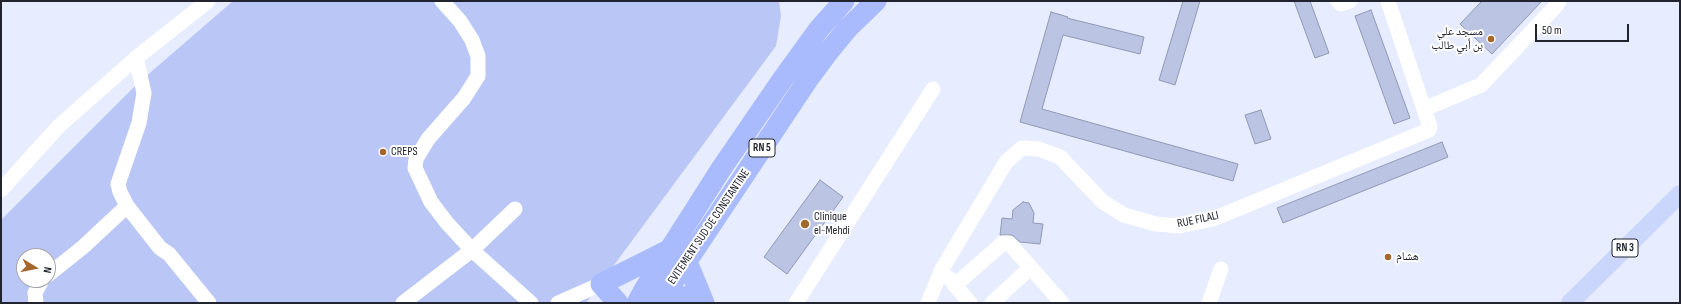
<!DOCTYPE html>
<meta charset="utf-8">
<style>
body{margin:0}
#map{position:relative;width:1681px;height:304px;overflow:hidden;background:#e7edff;font-family:"Sofia Sans Condensed",sans-serif}
canvas{display:block}
.frame{position:absolute;inset:0;border:2px solid #21242f;pointer-events:none}
.north{position:absolute;left:16px;top:248px;width:40px;height:40px;box-sizing:border-box;background:#fff;border:1px solid #a6a7ac;border-radius:50%;rotate:100deg;font-size:11px;font-weight:700;line-height:16px;text-align:center;color:#21242f}
.north::after{content:'';display:block;margin:auto;width:14px;height:18px;background:#a4672b;clip-path:polygon(50% 0,100% 100%,50% 72%,0 100%)}
.scale{position:absolute;left:1535px;top:24px;width:94px;height:18px;box-sizing:border-box;border:2px solid #21242f;border-top:0;padding-left:5px;font-size:12px;line-height:14px;white-space:nowrap;color:#21242f;-webkit-text-stroke:3px #fff;paint-order:stroke}
</style>
<div id="map">
<canvas width="1681" height="304"></canvas>
<div class="frame"></div>
<div class="north">N</div>
<div class="scale">50 m</div>
</div>
<script>
const ctx = document.querySelector('canvas').getContext('2d');
ctx.lineJoin = 'round';
function fillPath(path, color) { ctx.fillStyle = color; ctx.fill(path, 'evenodd'); }
const poly = rows => new Path2D(rows.map(r => 'M' + r).join(''));
function trace(path, color, width, dash) { ctx.strokeStyle = color; ctx.lineWidth = width; ctx.lineCap = dash ? 'butt' : 'round'; ctx.setLineDash(dash || []); ctx.stroke(path); }
function drawText(font, color, halo, rows, align = 'center') {
  ctx.font = font + ' "Sofia Sans Condensed","Noto Naskh Arabic",sans-serif'; ctx.lineWidth = 4; ctx.setLineDash([]); ctx.textBaseline = 'middle'; ctx.strokeStyle = halo; ctx.fillStyle = color; for (const [text, x, y, turn = 0] of rows) {
    ctx.save(); ctx.translate(x, y); ctx.rotate((+turn || 0) * Math.PI / 180); ctx.textAlign = isNaN(turn) ? turn : align; if (halo) ctx.strokeText(text, 0, 0); ctx.fillText(text, 0, 0); ctx.restore();
  }
}
const green = poly([
 [233,1,779,1,781,16,776,46,586,303,1,302,1,220,137,84],
 [24,256,48,256,48,280,24,280]
]);
const building = poly([
 [1183,1,1200,1,1175,85,1159,80,1183,1],
 [1294,1,1310,1,1329,53,1315,58,1294,1],
 [1482,1,1542,1,1492,54,1460,24,1482,1],
 [1371,10,1410,118,1394,124,1355,16,1371,10],
 [1051,12,1068,17,1067,18,1144,37,1140,54,1063,35,1042,109,1238,164,1233,181,1020,122,1051,12],
 [1261,110,1271,139,1255,144,1245,115,1261,110],
 [1442,142,1448,157,1283,223,1277,208,1442,142],
 [820,180,843,197,787,274,764,257,820,180],
 [1023,202,1029,203,1034,213,1033,223,1043,224,1040,244,1020,242,1012,235,1000,235,1002,218,1012,219,1013,210,1023,202]
]);
const minor = poly([
 [442,1,460,21,472,40,478,56,478,76,464,98,428,139,416,159,415,168,431,202,447,223,472,250,531,303],
 [1338,1,1341,4,1350,1],
 [136,58,144,93,139,123,118,184,120,192,127,206,160,248,169,254,209,303],
 [1424,109,1481,85,1555,7,1559,1],
 [1,190,59,126,136,58,208,1],
 [48,275,83,247,127,206],
 [949,278,970,303],
 [955,285,1003,243,1009,243,1062,303],
 [36,303,35,293,42,280],
 [403,303,472,250,515,209],
 [558,303,601,284],
 [796,303,933,89],
 [928,303,942,269,1006,162,1022,148,1039,149,1060,157,1103,202,1124,215,1156,224,1179,226,1213,219,1429,130,1430,127,1388,1],
 [992,303,1030,268],
 [1209,303,1221,269]
]);
const major = poly([
 [1570,303,1680,194]
]);
const highway = poly([
 [690,269,704,303],
 [674,300,688,296,699,303],
 [618,303,601,284,669,250],
 [637,303,644,290,721,169,782,80,819,29,844,1],
 [659,303,809,78,829,51,848,28,876,1]
]);
const markers = [
 [1491,39,4,"#a4672b"],
 [383,152,4,"#a4672b"],
 [805,224,5,"#a4672b"],
 [1388,257,4,"#a4672b"]
];
const shields = [
 [762,148,26],
 [1625,248,26]
];
const shieldNames = [
 ["RN 5",762,148],
 ["RN 3",1625,248]
];
const poiNames = [
 ["مسجد علي",1483,32,"right"],
 ["بن أبي طالب",1483,46,"right"],
 ["CREPS",391,152],
 ["Clinique",814,217],
 ["el-Mehdi",814,231],
 ["هشام",1396,257]
];
const streetNames = [
 ["RUE FILALI",1198,220,-12],
 ["EVITEMENT SUD DE CONSTANTINE",709,227,-56]
];
fillPath(green, '#bac7f6');
fillPath(building, '#bbc4e2');
trace(building, '#8f98b4', 1);
trace(minor, '#fff', 15);
trace(major, '#cbd6fd', 18);
trace(highway, '#a9bbfc', 21);
for (const [x, y, r, color] of markers) { const dot = new Path2D(); dot.arc(x, y, r, 0, 2 * Math.PI); ctx.fillStyle = color; ctx.fill(dot); trace(dot, '#fff', 1.5); }
for (const [x, y, w] of shields) { const box = new Path2D(); box.roundRect(x - w / 2, y - 9, w, 18, 3); ctx.fillStyle = '#fff'; ctx.fill(box); trace(box, '#21242f', 1); }
drawText('bold 11px', '#21242f', null, shieldNames);
drawText('12px', '#21242f', '#fff', poiNames, 'left');
drawText('12px', '#21242f', '#fff', streetNames);
</script>
